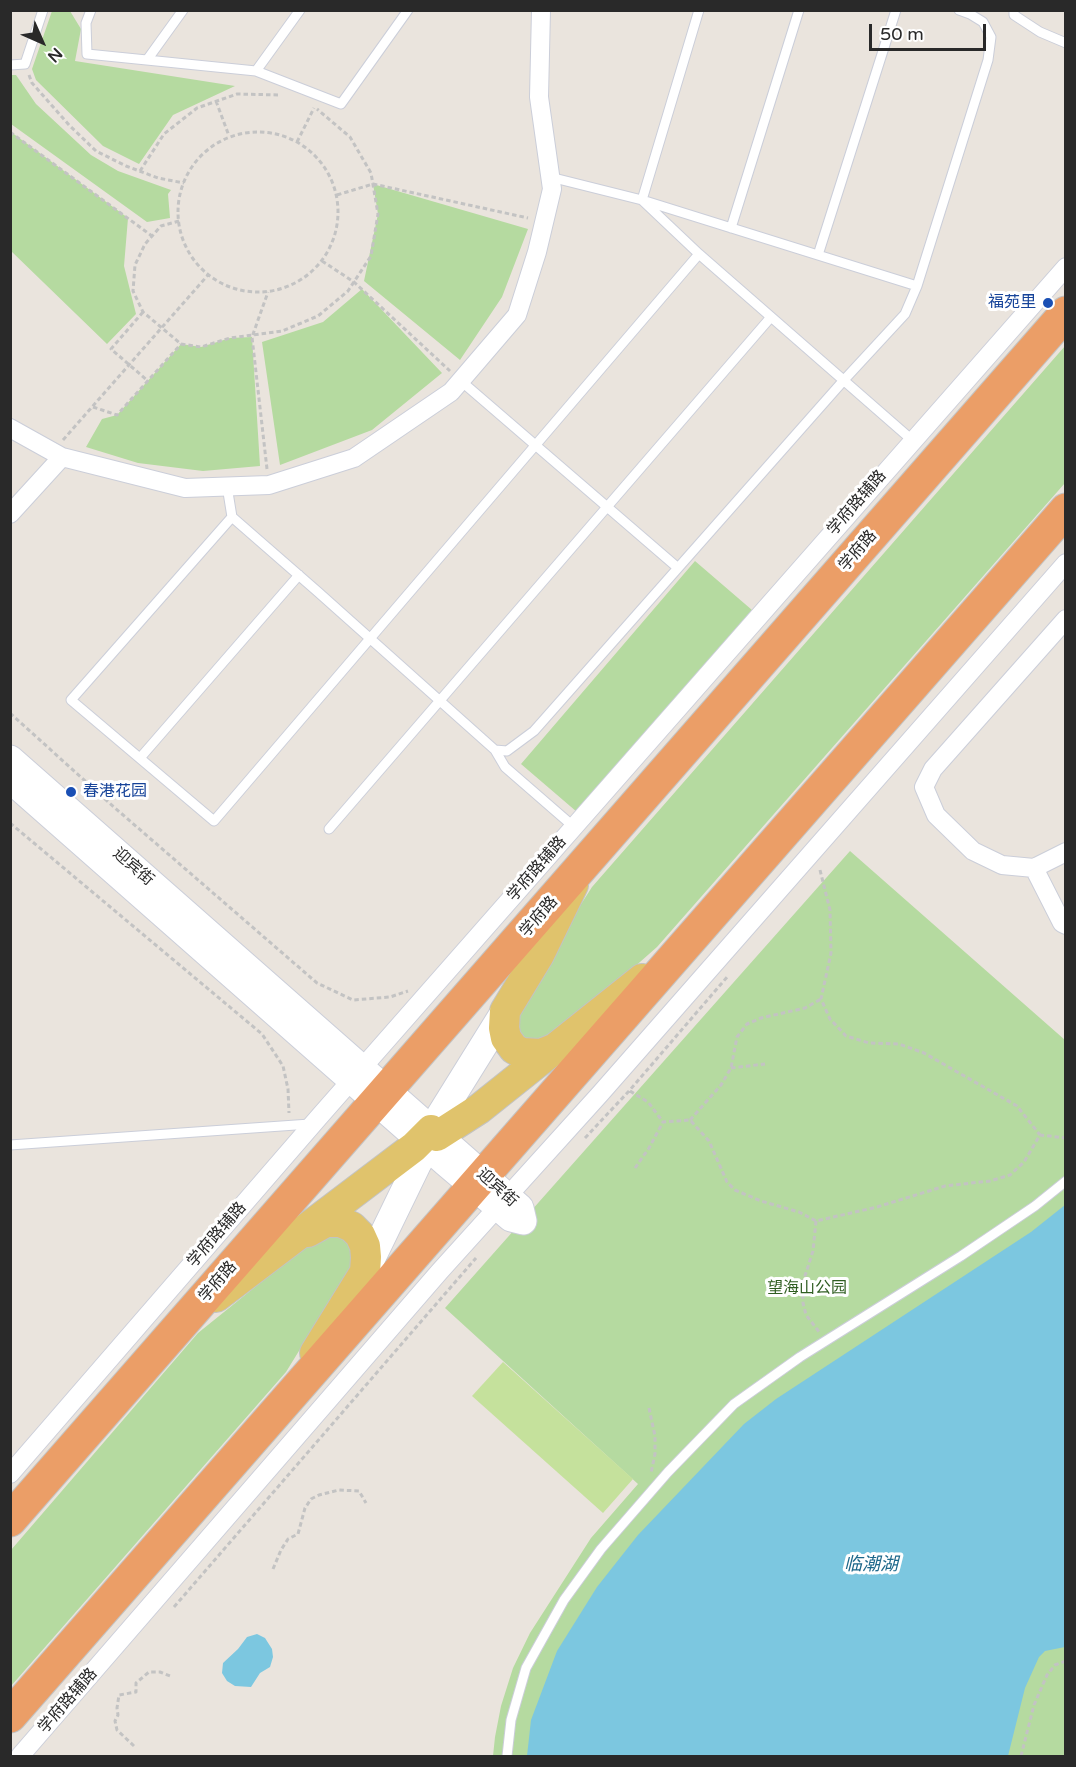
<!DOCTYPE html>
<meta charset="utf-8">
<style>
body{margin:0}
#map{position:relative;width:1076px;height:1767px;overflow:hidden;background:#eae4dd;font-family:"Varela Round",sans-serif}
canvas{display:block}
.frame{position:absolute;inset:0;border:12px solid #292929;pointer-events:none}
.north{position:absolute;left:12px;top:12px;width:60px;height:60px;-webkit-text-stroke:4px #fff;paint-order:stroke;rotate:135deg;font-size:16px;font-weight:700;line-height:24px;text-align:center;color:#292929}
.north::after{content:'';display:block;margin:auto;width:21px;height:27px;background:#292929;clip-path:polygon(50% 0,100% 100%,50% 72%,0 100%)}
.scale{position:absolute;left:869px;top:24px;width:117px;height:27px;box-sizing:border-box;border:3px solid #292929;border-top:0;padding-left:8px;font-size:18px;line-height:21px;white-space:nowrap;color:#292929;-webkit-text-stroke:4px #fff;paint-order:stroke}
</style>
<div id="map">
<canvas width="1076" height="1767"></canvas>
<div class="frame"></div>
<div class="north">N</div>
<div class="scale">50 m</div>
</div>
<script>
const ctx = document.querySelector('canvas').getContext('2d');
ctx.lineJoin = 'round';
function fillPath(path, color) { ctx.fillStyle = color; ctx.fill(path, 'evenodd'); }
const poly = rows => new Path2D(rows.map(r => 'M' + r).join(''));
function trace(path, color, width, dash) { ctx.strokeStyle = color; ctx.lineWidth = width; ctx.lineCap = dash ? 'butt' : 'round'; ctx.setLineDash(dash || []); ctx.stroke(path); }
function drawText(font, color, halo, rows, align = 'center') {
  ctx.font = font + ' "Varela Round","Noto Sans SC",sans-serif'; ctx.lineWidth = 6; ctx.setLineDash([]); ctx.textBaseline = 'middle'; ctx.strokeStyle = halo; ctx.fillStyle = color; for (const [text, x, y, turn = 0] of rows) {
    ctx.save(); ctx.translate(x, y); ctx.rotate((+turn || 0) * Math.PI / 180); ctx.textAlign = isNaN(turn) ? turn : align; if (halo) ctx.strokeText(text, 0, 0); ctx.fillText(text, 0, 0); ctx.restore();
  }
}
const green = poly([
 [52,11,70,11,81,29,75,61,235,86,173,115,139,164,103,146,36,80,32,69],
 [10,75,16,75,36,104,91,155,118,171,171,190,168,194,170,218,147,222,11,124],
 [11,132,128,218,124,266,136,314,107,344,11,251],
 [373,184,528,229,502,297,460,360,364,281,378,214],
 [362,289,442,373,372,430,280,465,262,342,323,322],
 [252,337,260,466,203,471,138,463,86,447,102,419,117,415,181,344,201,347,230,338],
 [1065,346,1065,483,657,947,547,1044,517,1044,514,1009,592,887],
 [695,561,752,610,577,812,521,764],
 [850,851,1065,1040,1065,1756,493,1756,495,1737,501,1706,513,1668,530,1633,591,1538,638,1484,445,1308],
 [322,1233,345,1237,355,1254,350,1268,286,1372,11,1686,11,1550,198,1333]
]);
const pitch = poly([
 [503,1362,633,1479,603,1513,472,1396]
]);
const water = poly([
 [1065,1205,1065,1647,1045,1651,1039,1657,1025,1688,1008,1756,527,1756,531,1720,557,1651,597,1587,638,1535,744,1424,776,1399,1031,1232],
 [257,1634,265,1638,272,1649,273,1657,270,1667,260,1673,251,1687,235,1686,227,1681,222,1673,223,1663,238,1649,247,1637]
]);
const path = poly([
 [29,75,32,83,69,125,96,151,126,166,158,178,184,183],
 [216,101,229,136],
 [10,132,152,236],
 '178 212a80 80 0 1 1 160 0a80 80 0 1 1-160 0Z',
 [297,142,314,108],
 [140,171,164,134,197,108,237,94,280,95],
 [337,195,373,184,528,218],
 [179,221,161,226,145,244,135,265,133,291,143,312,181,344,201,347,230,338,282,331,318,316,348,291,371,256,378,214,371,173,350,137,317,109],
 [322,261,354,282,450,371],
 [143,312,111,349,148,381],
 [93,407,117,415,181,344],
 [63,440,208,275],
 [267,469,252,337,268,292],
 [10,713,115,808,317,983,353,1000,390,997,408,991],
 [10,823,262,1034,283,1066,288,1089,289,1113],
 [820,870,830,910,831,953,821,999,830,1019,846,1036,869,1043,899,1044,924,1053,1017,1106,1040,1135],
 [731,1068,765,1064],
 [630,1091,648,1102,663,1122],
 [690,1120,721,1085,731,1068,737,1037,747,1024,761,1018,805,1008,821,999],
 [585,1138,629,1091,728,976],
 [635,1168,649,1148,663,1122,690,1120,709,1141,727,1182,735,1190,761,1201,799,1212,816,1221,877,1207,945,1186,990,1181,1010,1175,1024,1162,1040,1135,1066,1138],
 [816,1221,813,1251,803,1282,803,1303,806,1315,820,1333],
 [649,1408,655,1436,655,1454,651,1473],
 [273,1569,281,1550,288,1539,298,1534,305,1508,311,1499,319,1495,339,1490,359,1491,366,1503],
 [174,1607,476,1258],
 [134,1746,117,1730,115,1721,118,1715,117,1708,119,1695,136,1692,136,1683,149,1672,160,1672,170,1676],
 [1021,1756,1034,1705,1047,1675,1055,1665,1066,1661]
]);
const lane = poly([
 [91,10,86,23,87,54,256,71,341,104,408,10],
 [699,10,642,200,699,254,912,440],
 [1014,10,1014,15,1040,32,1066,43],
 [147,60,183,10],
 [10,65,25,64,43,10],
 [256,71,300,10],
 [550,177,642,200,917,286],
 [731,228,799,10],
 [818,255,896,10],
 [461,381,678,568],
 [227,486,232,517,318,592,495,750,505,767,574,827],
 [232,517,71,700,214,821,699,254],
 [495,750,507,751,534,731,844,380,905,314,917,286,988,60,991,37,983,22,970,14,959,10],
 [140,758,299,575],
 [329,829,771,317],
 [10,1145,310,1124],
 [507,1756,511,1720,526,1668,564,1600,601,1549,668,1472,734,1404,800,1357,961,1256,1035,1206,1066,1181]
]);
const street = poly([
 [10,428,62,457,185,488,269,485,354,458,451,392,517,315,537,252,552,189,539,97,541,10],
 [10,514,62,457],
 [1066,619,933,769,924,787,936,815,973,851,1002,865,1034,868,1066,852],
 [1034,868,1062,923,1066,925],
 [10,1474,319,1117,1066,267],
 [20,1756,440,1271,600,1094,1066,563]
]);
const secondary = poly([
 [10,759,520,1208,523,1221,511,1218,446,1163,10,779],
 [431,1130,505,1011],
 [365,1272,417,1165,427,1147,437,1136]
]);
const primary = poly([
 [558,1047,541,1054,522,1053,514,1049,506,1038,504,1028,505,1011,539,955,573,885],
 [437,1136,479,1109,642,979],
 [308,1232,326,1222,341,1222,352,1227,360,1235,365,1246,366,1257,365,1272,315,1353],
 [216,1297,414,1147,431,1130]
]);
const highway = poly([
 [10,1520,1066,313],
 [10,1716,1066,510]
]);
const markers = [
 [1048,303,6,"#1a4fb4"],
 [71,792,6,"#1a4fb4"]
];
const transitNames = [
 ["福苑里",1036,303],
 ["春港花园",83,792,"left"]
];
const streetNames = [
 ["学府路辅路",857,503,-49],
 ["学府路",858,551,-49],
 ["迎宾街",133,867,41],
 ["学府路辅路",537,869,-49],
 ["学府路",539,917,-49],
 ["迎宾街",497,1188,42],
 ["学府路辅路",217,1235,-49],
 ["学府路",218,1282,-49],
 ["学府路辅路",68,1701,-49]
];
const parkNames = [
 ["望海山公园",807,1289]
];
const waterNames = [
 ["临潮湖",871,1565]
];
fillPath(green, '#b5daa0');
fillPath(pitch, '#c5e19c');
fillPath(water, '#7cc7e0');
trace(lane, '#cbced9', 11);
trace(street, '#cbced9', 20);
trace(secondary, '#cbced9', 29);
trace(primary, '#c3c3c3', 32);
trace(highway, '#c3c3c3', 35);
trace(path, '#c3c3c3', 3, [4.5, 3]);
trace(lane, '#fff', 9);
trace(street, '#fff', 18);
trace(secondary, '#fff', 27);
trace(primary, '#e0c36c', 30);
trace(highway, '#eb9e67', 33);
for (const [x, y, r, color] of markers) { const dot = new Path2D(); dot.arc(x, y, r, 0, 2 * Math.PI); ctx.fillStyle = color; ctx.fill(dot); trace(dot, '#fff', 2); }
drawText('16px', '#164399', '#fff', transitNames, 'right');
drawText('16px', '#292929', '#fff', streetNames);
drawText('16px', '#305e22', '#fff', parkNames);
drawText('italic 18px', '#1d678a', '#fff', waterNames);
</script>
